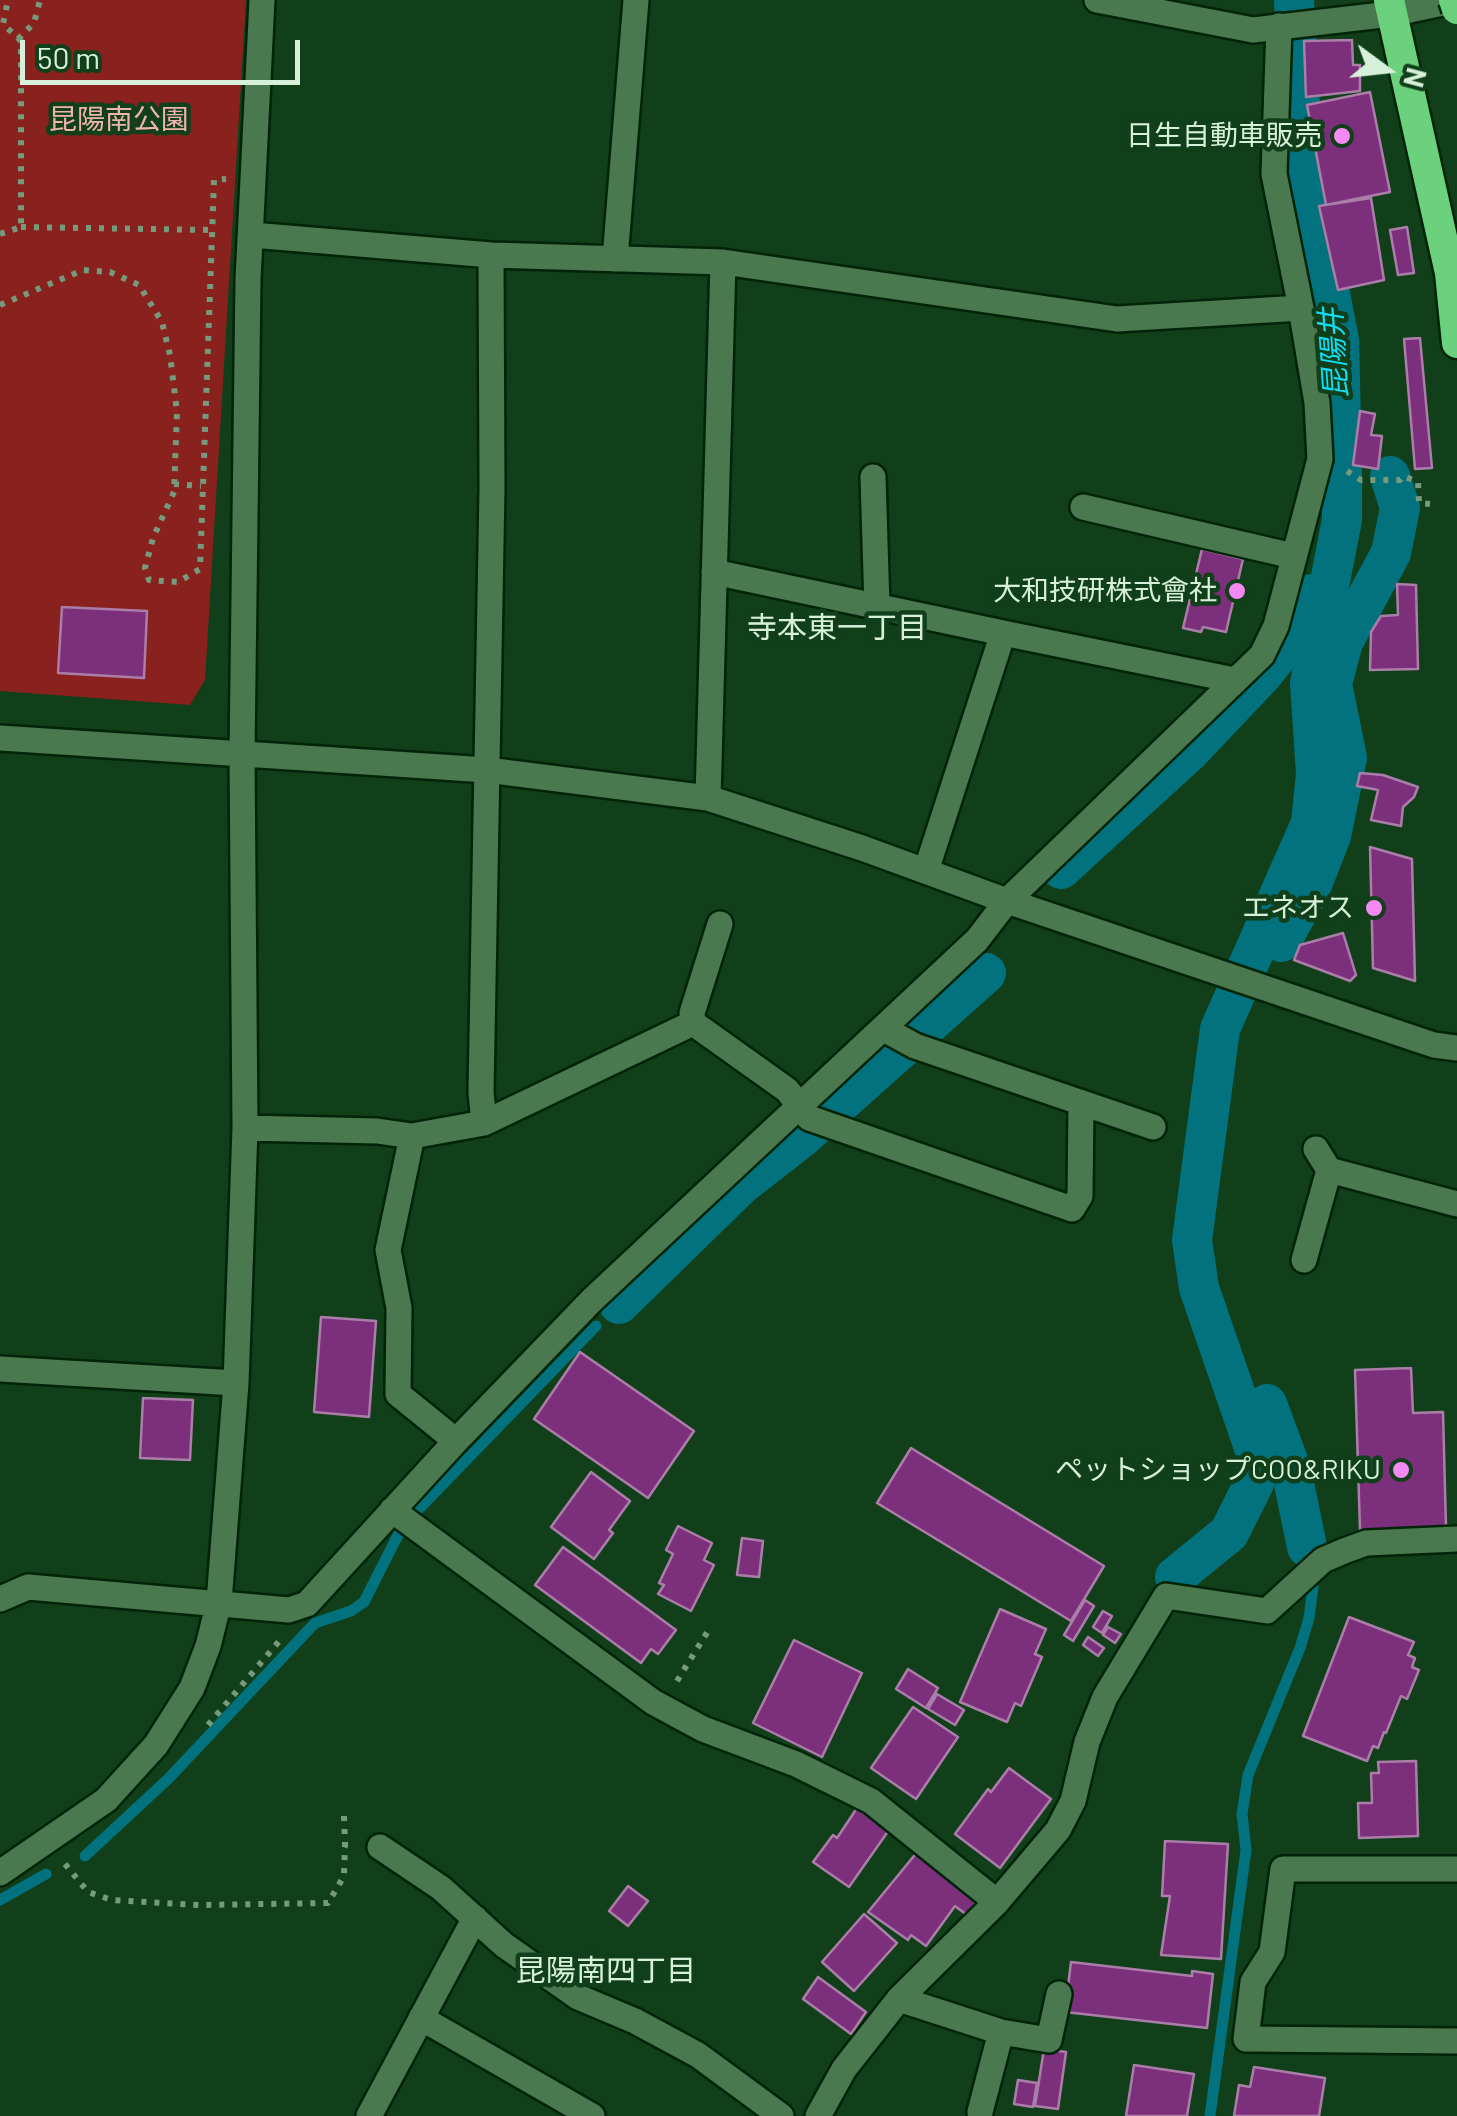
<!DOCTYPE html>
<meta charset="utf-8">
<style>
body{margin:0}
#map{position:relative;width:1457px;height:2116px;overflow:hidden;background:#103f1a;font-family:Barlow,sans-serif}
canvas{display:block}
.north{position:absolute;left:1337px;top:20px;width:100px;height:100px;-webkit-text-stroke:8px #103f1a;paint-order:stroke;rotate:105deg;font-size:28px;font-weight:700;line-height:40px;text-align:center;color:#d7f0d9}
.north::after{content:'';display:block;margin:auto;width:35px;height:45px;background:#d7f0d9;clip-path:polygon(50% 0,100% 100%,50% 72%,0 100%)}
.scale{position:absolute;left:20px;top:40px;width:280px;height:45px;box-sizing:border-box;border:5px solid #d7f0d9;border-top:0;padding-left:12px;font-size:30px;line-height:35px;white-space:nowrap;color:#d7f0d9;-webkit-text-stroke:8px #103f1a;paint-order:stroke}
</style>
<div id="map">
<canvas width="1457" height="2116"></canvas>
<div class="north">N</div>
<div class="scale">50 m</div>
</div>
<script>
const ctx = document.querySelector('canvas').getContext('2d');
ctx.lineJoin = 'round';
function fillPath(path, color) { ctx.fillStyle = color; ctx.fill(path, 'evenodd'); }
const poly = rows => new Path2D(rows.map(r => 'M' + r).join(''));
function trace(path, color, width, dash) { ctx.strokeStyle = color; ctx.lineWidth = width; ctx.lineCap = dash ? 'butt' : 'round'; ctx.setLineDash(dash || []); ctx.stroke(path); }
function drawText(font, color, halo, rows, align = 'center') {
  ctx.font = font + ' Barlow,"Noto Sans JP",sans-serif'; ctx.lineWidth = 9; ctx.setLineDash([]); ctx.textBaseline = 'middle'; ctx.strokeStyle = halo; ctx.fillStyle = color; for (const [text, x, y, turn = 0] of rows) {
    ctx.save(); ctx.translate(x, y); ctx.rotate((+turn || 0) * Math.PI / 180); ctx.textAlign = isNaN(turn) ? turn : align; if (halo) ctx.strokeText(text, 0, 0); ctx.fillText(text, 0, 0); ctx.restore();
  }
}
const green = poly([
 [0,0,246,0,205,680,190,705,0,691]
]);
const stream = poly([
 [417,1511,596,1326],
 [85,1856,168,1779,315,1623,351,1611,364,1602,399,1533],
 [0,1900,46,1874],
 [1210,2116,1246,1850,1242,1814,1248,1775,1300,1648,1309,1618,1313,1587]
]);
const canal = poly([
 [1294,0,1301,121,1314,194],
 [1061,869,1190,751,1262,675,1307,618,1312,594],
 [1281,942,1311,887,1331,836,1347,758,1332,684,1343,642,1391,553,1400,508,1390,476],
 [619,1304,741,1185,800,1139,986,973],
 [1267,1404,1291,1469,1307,1547],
 [1175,1577,1229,1533,1254,1483,1258,1459,1199,1288,1192,1240,1220,1029,1311,823,1316,774,1310,683,1342,520,1342,463,1339,340,1306,170]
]);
const building = poly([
 [1352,40,1353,65,1360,65,1360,91,1306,97,1304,41,1352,40],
 [1370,92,1390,192,1326,205,1307,105,1370,92],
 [1371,198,1384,280,1338,290,1319,206,1371,198],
 [1407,227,1414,273,1398,275,1390,230,1407,227],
 [1420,338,1432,468,1415,469,1404,339,1420,338],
 [1360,411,1375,414,1371,435,1382,436,1378,469,1353,465,1360,411],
 [1202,549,1243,559,1226,632,1203,627,1201,632,1183,628,1202,549],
 [1397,584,1416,585,1418,669,1370,670,1371,632,1381,616,1398,615,1397,584],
 [62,607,147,611,144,678,58,673,62,607],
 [1360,773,1383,775,1418,787,1414,797,1403,807,1401,826,1371,820,1378,790,1357,786,1360,773],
 [1370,847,1412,859,1415,981,1373,968,1370,847],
 [1343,933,1356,975,1350,981,1294,960,1300,945,1343,933],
 [321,1317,376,1321,369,1417,314,1412,321,1317],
 [580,1352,694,1431,648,1498,534,1419,580,1352],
 [1411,1368,1413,1413,1443,1412,1446,1527,1360,1530,1355,1370,1411,1368],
 [143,1398,193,1400,190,1460,140,1458,143,1398],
 [911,1448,1104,1566,1071,1621,877,1503,911,1448],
 [591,1472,630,1501,609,1530,613,1533,594,1559,551,1527,591,1472],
 [678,1526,712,1543,704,1560,714,1565,691,1611,658,1594,664,1585,659,1583,673,1554,666,1550,678,1526],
 [742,1538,763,1541,759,1577,737,1575,742,1538],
 [563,1547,676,1630,658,1654,651,1649,641,1663,535,1585,563,1547],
 [1085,1600,1094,1606,1073,1641,1064,1635,1085,1600],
 [1000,1609,1046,1629,1035,1654,1042,1657,1021,1706,1015,1703,1007,1722,960,1702,1000,1609],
 [1103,1611,1112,1616,1102,1633,1093,1627,1103,1611],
 [1349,1617,1414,1642,1408,1655,1415,1658,1412,1667,1419,1670,1407,1699,1401,1696,1386,1733,1384,1732,1378,1748,1373,1746,1367,1761,1303,1736,1349,1617],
 [1108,1627,1121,1634,1115,1643,1103,1635,1108,1627],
 [1088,1637,1104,1648,1098,1656,1083,1645,1088,1637],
 [794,1640,862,1673,822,1757,753,1723,794,1640],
 [908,1669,938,1688,926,1708,896,1689,908,1669],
 [937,1694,964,1710,955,1725,928,1709,937,1694],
 [913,1707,958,1737,916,1799,871,1768,913,1707],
 [1416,1761,1418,1836,1359,1838,1358,1803,1372,1803,1371,1773,1379,1773,1378,1762,1416,1761],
 [1009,1768,1051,1799,1000,1868,955,1834,988,1789,991,1792,1009,1768],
 [857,1808,889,1830,849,1887,813,1862,833,1835,837,1838,857,1808],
 [1165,1841,1228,1844,1221,1959,1161,1955,1170,1896,1162,1896,1165,1841],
 [918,1851,982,1894,967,1915,955,1906,926,1946,911,1935,908,1940,868,1912,918,1851],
 [628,1886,648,1901,628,1926,609,1911,628,1886],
 [864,1914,897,1943,854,1991,822,1962,864,1914],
 [1071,1962,1192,1976,1192,1971,1213,1974,1207,2028,1065,2012,1071,1962],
 [818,1977,866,2012,851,2034,803,1999,818,1977],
 [1044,2049,1066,2052,1058,2109,1035,2106,1044,2049],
 [1134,2065,1194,2074,1187,2116,1126,2116,1134,2065],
 [1254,2067,1325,2078,1319,2116,1234,2116,1239,2085,1250,2087,1254,2067],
 [1018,2080,1037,2083,1033,2107,1014,2104,1018,2080]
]);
const path = poly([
 [18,39,34,23,40,0],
 [21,227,214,230],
 [0,234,21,227,21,41,3,24,8,0],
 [0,305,83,270,110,272,139,285,162,322,170,355,177,412,174,492,153,538,145,568,149,580,178,582,200,569,214,180,226,179],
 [1347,471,1361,480,1400,480,1403,476,1418,482,1419,503,1430,504],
 [174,484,201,486],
 [677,1681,708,1631],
 [208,1725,281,1639],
 [344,1816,345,1845],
 [65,1864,88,1892,112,1900,199,1905,328,1903,344,1876,345,1845,353,1846]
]);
const minor = poly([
 [1097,0,1253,30,1391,14,1457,0],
 [252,235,491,255,723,262,1117,319,1301,308],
 [615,259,636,0],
 [873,477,877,607],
 [1083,507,1293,556],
 [714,572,1003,633],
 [0,738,487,770,708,798,862,848,1007,901,1410,1037,1434,1045,1457,1048],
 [708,798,723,262],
 [926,871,1003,633,1234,680],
 [693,1023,692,1013,720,924],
 [884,1029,915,1046,1153,1127],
 [484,1123,481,1092,492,489,491,255],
 [245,1128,377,1131,412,1136,484,1123,693,1023,787,1090,809,1118,1072,1209,1080,1196,1081,1103],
 [412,1136,388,1250,399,1308,398,1394,456,1441],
 [1316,1149,1329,1170,1457,1204],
 [1304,1260,1329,1170],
 [0,1369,236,1383],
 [392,1510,653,1702,703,1729,796,1764,871,1801,997,1902],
 [0,1599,28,1587,289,1610,307,1604,456,1441,592,1300,977,940,1007,901,1262,655,1276,626,1320,459,1317,403,1301,308,1274,174,1279,26],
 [380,1847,441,1888,504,1945,578,1997,635,2021,698,2055,781,2116],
 [1457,1869,1283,1869,1272,1952,1253,1982,1246,2039,1457,2041],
 [0,1873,106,1800,156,1745,192,1688,208,1646,219,1602,236,1383,245,1128,242,755,248,279,262,0],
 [899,1999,1001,2032,1049,2040,1059,1994],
 [421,2018,592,2116],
 [980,2112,1001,2032],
 [369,2116,475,1918],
 [818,2116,844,2069,899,1999,997,1902,1058,1830,1073,1801,1087,1742,1105,1697,1166,1596,1267,1611,1323,1560,1344,1551,1366,1543,1457,1539]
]);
const highway = poly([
 [1389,0,1450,273,1457,343]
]);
const highwayBridge = poly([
 [1454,0,1457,9]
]);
const markers = [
 [1342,136,10,"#f38af2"],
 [1237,591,10,"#f38af2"],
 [1374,908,10,"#f38af2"],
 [1401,1470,10,"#f38af2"]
];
const parkNames = [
 ["昆陽南公園",119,120]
];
const poiNames = [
 ["日生自動車販売",1322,136],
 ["大和技研株式會社",1217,591],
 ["エネオス",1354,908],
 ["ペットショップCOO&RIKU",1381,1470]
];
const waterNames = [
 ["昆陽井",1334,353,-94]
];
const neighbourhoodNames = [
 ["寺本東一丁目",837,628],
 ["昆陽南四丁目",606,1971]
];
fillPath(green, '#89221e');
trace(stream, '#02727e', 11);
trace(canal, '#02727e', 40);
fillPath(building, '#7c307c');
trace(building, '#ab7ea9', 2.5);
trace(minor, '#012408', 30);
trace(highway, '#012408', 35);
trace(path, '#769a7c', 6, [5, 8]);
trace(minor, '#4a784f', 25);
trace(highway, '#6cd17c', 30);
trace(highwayBridge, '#012408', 35, []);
trace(highwayBridge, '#6cd17c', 30);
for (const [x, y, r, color] of markers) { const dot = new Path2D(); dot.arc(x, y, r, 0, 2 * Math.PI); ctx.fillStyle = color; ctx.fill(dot); trace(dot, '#103f1a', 4); }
drawText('28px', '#efb4ac', '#103f1a', parkNames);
drawText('28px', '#d7f0d9', '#103f1a', poiNames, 'right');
drawText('italic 30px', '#11dcf2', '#103f1a', waterNames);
drawText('30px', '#d7f0d9', '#103f1a', neighbourhoodNames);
</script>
